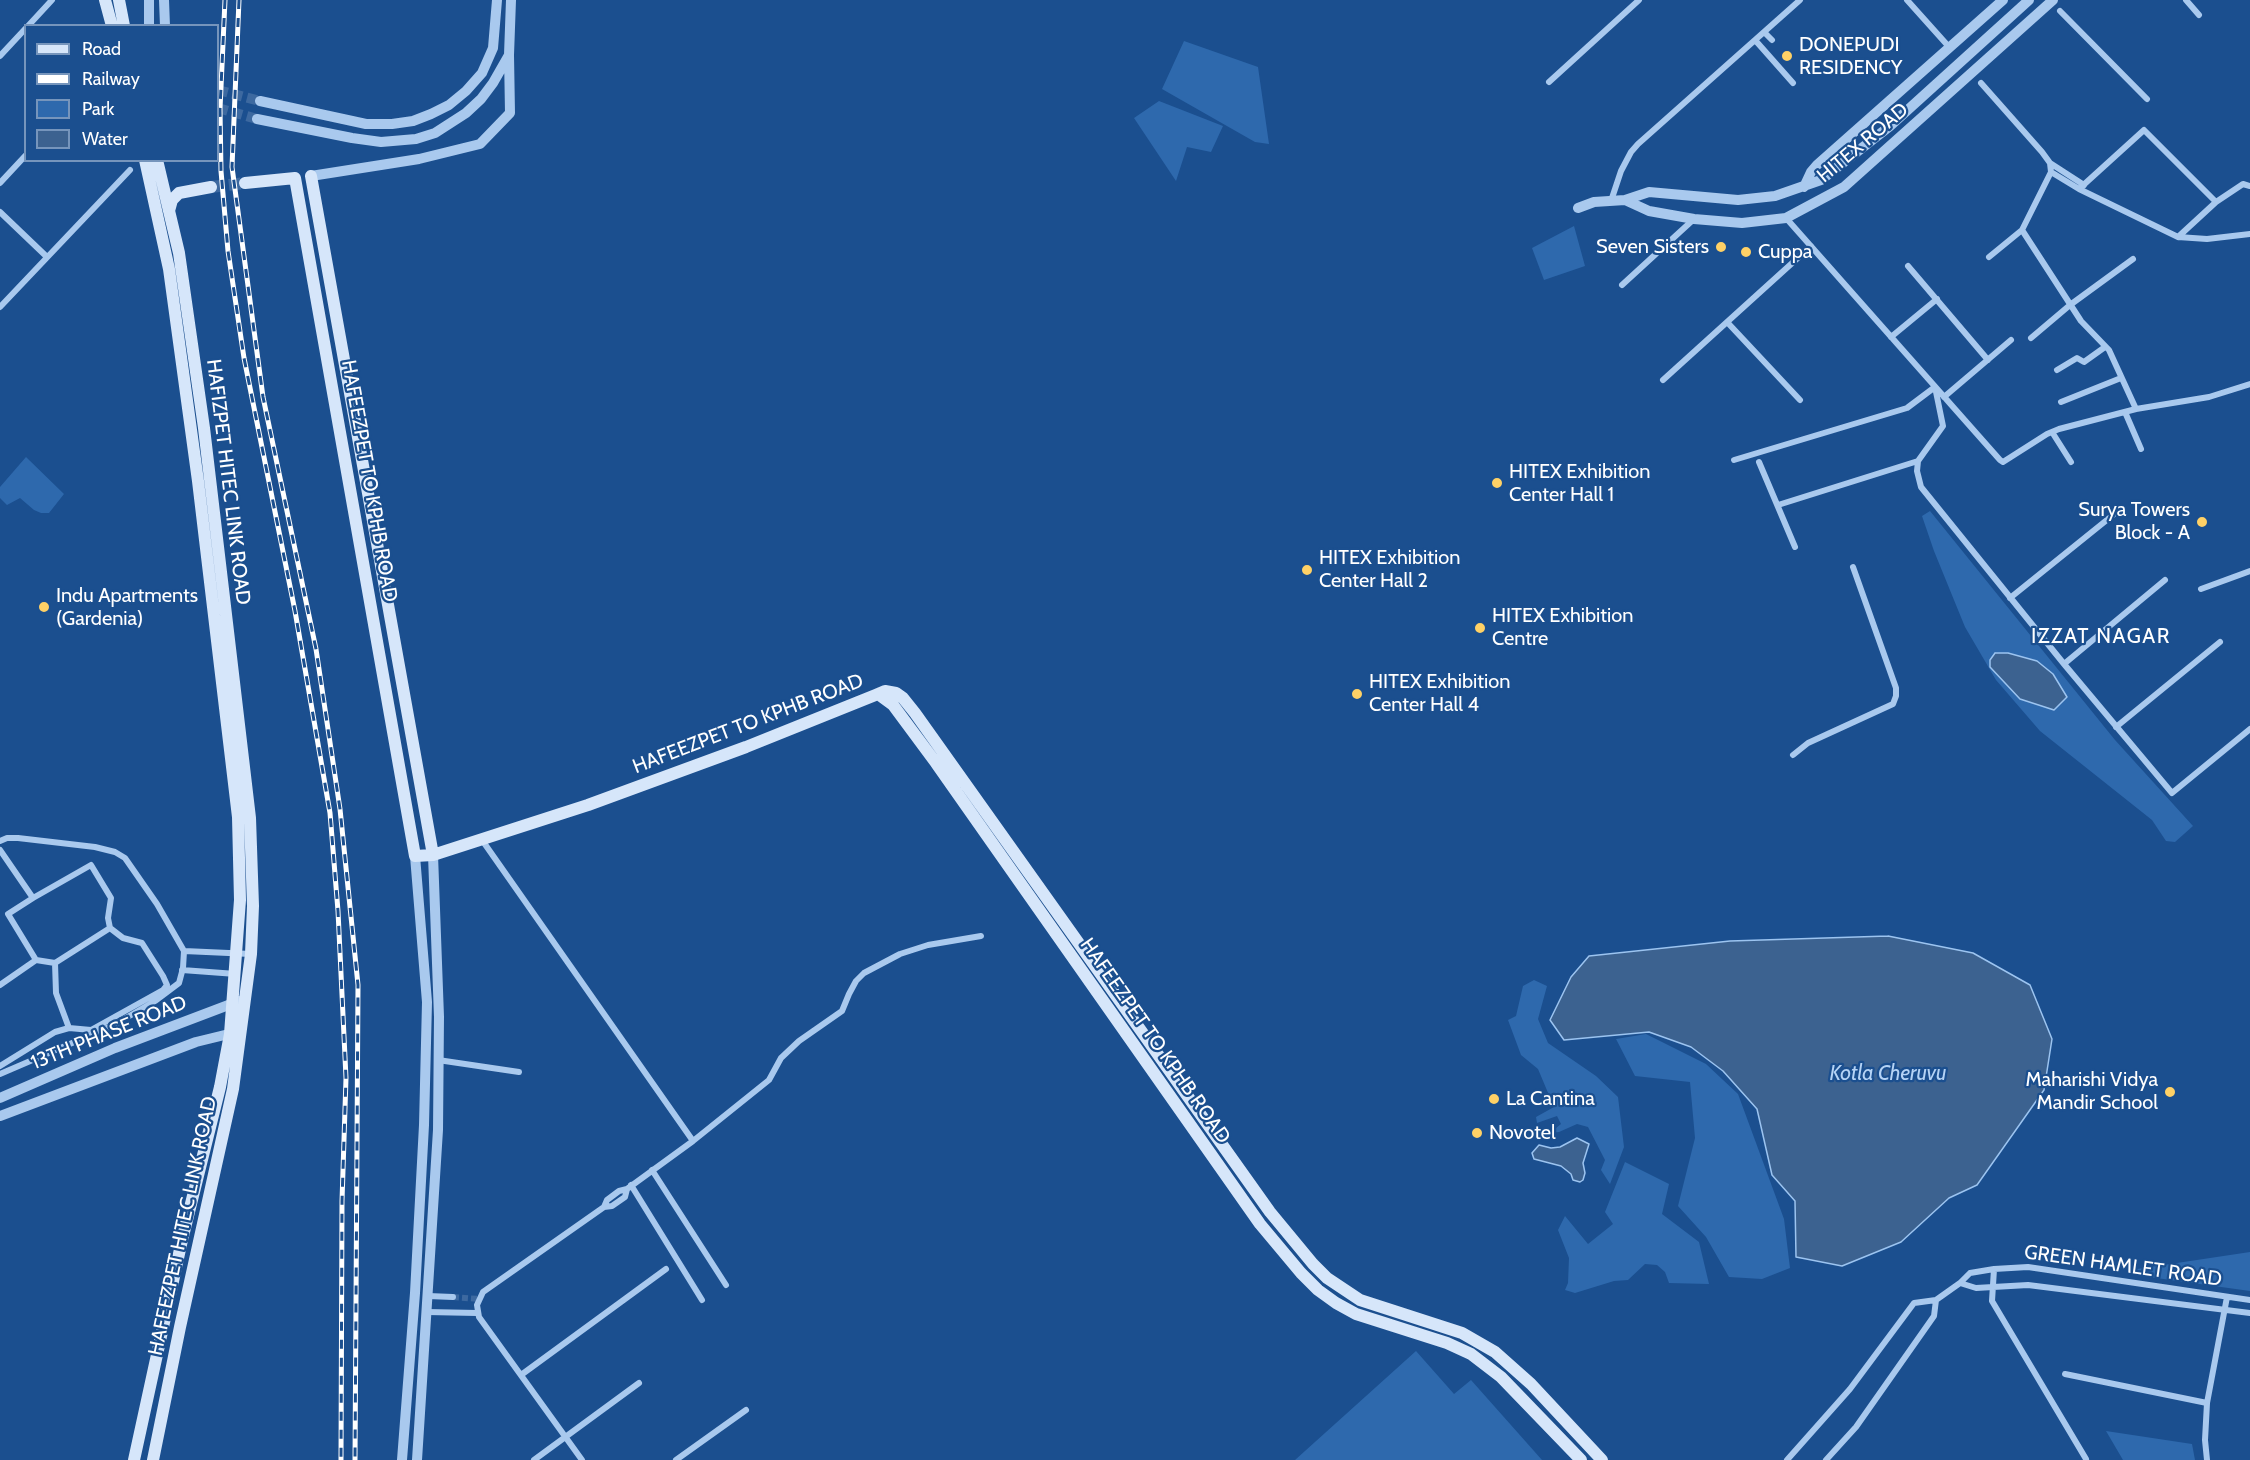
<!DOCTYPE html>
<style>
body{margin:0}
#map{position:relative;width:2250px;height:1460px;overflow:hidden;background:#1b4f8f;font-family:Cabin,sans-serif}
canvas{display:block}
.legend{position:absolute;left:24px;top:24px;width:195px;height:138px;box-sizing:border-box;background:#1b4f8f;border:2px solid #7695bc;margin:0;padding:8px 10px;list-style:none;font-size:18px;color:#fff}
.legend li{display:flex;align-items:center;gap:12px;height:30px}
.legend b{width:30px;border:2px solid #7695bc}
</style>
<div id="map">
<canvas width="2250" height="1460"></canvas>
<ul class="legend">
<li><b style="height:8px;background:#d6e6fa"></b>Road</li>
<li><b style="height:8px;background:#fff"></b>Railway</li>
<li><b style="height:16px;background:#2e69ad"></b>Park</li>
<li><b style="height:16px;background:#3c6290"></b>Water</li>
</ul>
</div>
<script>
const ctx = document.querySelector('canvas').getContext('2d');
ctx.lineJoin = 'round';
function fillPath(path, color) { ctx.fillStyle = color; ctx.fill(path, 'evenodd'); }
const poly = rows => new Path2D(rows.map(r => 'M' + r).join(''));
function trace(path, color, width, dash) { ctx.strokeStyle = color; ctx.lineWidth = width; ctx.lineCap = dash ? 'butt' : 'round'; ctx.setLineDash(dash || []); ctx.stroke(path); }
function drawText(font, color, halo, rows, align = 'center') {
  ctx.font = font + ' Cabin,sans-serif'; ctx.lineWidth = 4.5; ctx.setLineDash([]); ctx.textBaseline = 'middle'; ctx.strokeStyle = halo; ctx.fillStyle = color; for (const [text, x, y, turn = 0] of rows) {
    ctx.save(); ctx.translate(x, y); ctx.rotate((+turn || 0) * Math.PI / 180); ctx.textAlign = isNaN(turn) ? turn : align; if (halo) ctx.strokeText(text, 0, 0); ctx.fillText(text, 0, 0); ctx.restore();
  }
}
const green = poly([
 [1184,41,1258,67,1269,144,1255,142,1162,89],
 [1159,101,1223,126,1211,152,1187,147,1176,181,1134,118],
 [1574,226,1585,266,1544,280,1532,248],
 [26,457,64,494,49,513,41,513,34,510,20,498,7,505,0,498,0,487],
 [1930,511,2115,740,2193,826,2175,842,2166,841,2152,820,2040,731,1996,680,1965,627,1934,551,1922,516],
 [1534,980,1547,986,1538,1019,1548,1043,1596,1076,1618,1097,1624,1147,1610,1184,1601,1170,1605,1160,1588,1127,1577,1124,1559,1132,1550,1133,1561,1124,1557,1116,1537,1123,1536,1117,1554,1107,1538,1069,1521,1055,1508,1020,1516,1016,1523,986],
 [1646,1034,1706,1064,1738,1094,1784,1219,1790,1268,1762,1279,1729,1277,1706,1237,1678,1206,1695,1138,1690,1082,1635,1076,1616,1039],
 [1625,1162,1669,1184,1662,1214,1699,1242,1709,1284,1669,1283,1665,1272,1657,1265,1645,1264,1628,1280,1614,1281,1575,1293,1565,1290,1568,1283,1569,1258,1558,1230,1565,1216,1588,1244,1613,1224,1605,1212],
 [2250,1252,2250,1291,2142,1276,2137,1272,2137,1269],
 [1416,1351,1454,1394,1471,1380,1542,1460,1295,1460],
 [2106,1431,2192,1444,2195,1460,2123,1460]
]);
const water = poly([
 [1995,653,2008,653,2037,661,2053,674,2067,697,2054,710,2020,699,1990,667,1990,660,1995,653],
 [1888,936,1973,953,2030,985,2052,1039,2044,1090,1977,1185,1949,1198,1901,1242,1842,1266,1796,1257,1795,1201,1772,1175,1757,1109,1723,1071,1691,1047,1649,1032,1564,1040,1550,1020,1571,977,1589,956,1730,941,1888,936],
 [1577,1138,1589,1144,1583,1163,1585,1173,1583,1180,1580,1182,1573,1180,1571,1174,1561,1166,1534,1159,1532,1153,1539,1145,1551,1148,1560,1147,1577,1138]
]);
const minorTunnel = poly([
 [453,1297,479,1299]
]);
const tertiaryTunnel = poly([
 [218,90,260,101],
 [218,108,257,119]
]);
const secondaryTunnel = poly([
 [211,187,245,183]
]);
const minor = poly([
 [1907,0,1950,48],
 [2186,0,2199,15],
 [2060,11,2147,99],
 [28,26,52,0],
 [1764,32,1772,40],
 [1755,40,1793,83],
 [0,56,26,28],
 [1549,82,1639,0],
 [1981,83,2042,152,2050,163,2051,172,2022,230,1989,257],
 [2050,163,2084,185],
 [2051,172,2079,189,2178,237,2207,239,2250,234],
 [0,183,26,155],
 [2079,189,2144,130,2216,202,2243,184,2250,186],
 [1611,201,1621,171,1631,152,1638,144,1800,0],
 [0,212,46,256],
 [1786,218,2000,460,2003,462,2047,434,2059,429,2136,409,2209,397,2250,384],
 [2022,230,2081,321,2109,350,2136,409],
 [2178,237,2216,202],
 [1908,266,1988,360],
 [1622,285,1694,219],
 [0,307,130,170],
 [1727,322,1800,400],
 [1891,337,1937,299],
 [2031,338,2070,305,2133,259],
 [2057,370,2077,358,2084,362,2105,347],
 [1663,380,1811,246],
 [1935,387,1943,426,1918,461,1917,471,1921,487,2064,664,2172,793,2250,729],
 [1944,397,2011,340],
 [2061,402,2121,378],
 [2125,412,2141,449],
 [2052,432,2071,462],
 [1734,460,1907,408,1935,387],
 [1759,462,1795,547],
 [1778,505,1918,461],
 [2201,589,2250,571],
 [2010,598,2113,515],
 [2064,664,2165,580],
 [2116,727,2220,642],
 [1793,755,1808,743,1893,704,1896,696,1896,688,1853,567],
 [482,840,693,1141],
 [0,841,7,838,18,838,95,847,115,852,125,858,157,904,184,951,183,968,179,983,155,1001,114,1025,0,1074],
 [0,850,33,898,8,914,36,960],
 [184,951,251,954],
 [55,963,56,993,69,1028],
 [182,970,236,974],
 [0,985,36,960,55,963,110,928],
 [438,1060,519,1072],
 [0,1066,55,1032,69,1028,91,1030,163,990,167,985,163,976,142,943,123,938,110,928,108,918,111,898,91,865,33,898],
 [652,1170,726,1285],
 [631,1185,702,1300],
 [604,1207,612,1206,625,1197,627,1189],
 [1994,1269,1992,1301,2086,1459],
 [1960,1283,1976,1288,2028,1285,2250,1313],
 [428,1296,453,1297],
 [427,1312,477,1313],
 [2065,1374,2207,1403],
 [521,1375,666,1269],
 [534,1460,639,1383],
 [582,1460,479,1317,477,1305,483,1292,604,1207,607,1200,619,1191,627,1189,693,1141,769,1080,781,1058,799,1041,842,1011,849,994,856,981,864,973,900,954,928,945,981,936],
 [676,1460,746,1410],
 [1787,1460,1850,1389,1914,1303,1936,1300,1960,1283,1970,1273,1994,1269,2028,1267,2250,1300],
 [1826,1460,1856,1427,1934,1316,1936,1300],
 [2207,1460,2205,1440,2207,1403,2227,1297]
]);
const tertiary = poly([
 [149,0,149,26],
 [164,0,165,26],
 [260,101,366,124,392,124,413,121,431,114,449,105,466,91,482,73,493,48,497,0],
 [257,119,352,138,381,142,416,139,435,133,466,113,481,99,493,83,509,55,511,0],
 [311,176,419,159,480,144,510,113,509,55],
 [1804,187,1811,172,1817,165,2003,0],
 [1625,200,1649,211,1694,219,1742,223,1786,218,1844,187,2053,0],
 [1578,208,1594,202,1625,200,1649,192,1738,200,1775,196,1821,180,1890,126,2029,0],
 [0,1098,115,1048,239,1001],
 [0,1116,196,1042,237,1032],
 [402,1460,415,1293,424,1125,427,1002,415,856],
 [417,1460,438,1130,439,1017,433,855]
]);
const secondary = poly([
 [105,0,112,26],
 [119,0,124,26],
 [311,176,433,855],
 [245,183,295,178,415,856,433,855,588,805,746,747,878,694,885,691,896,693,903,698,915,713,1270,1212,1313,1264,1327,1278,1360,1300,1462,1333,1495,1352,1531,1384,1602,1460],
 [169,211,172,200,179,193,211,187],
 [878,694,893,705,936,763,1260,1224,1301,1273,1318,1290,1336,1303,1356,1314,1447,1343,1471,1354,1501,1377,1581,1460],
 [134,1460,182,1240,220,1087,230,1034,240,900,238,817,198,481,169,269,145,160],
 [153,1460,180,1327,233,1089,251,954,253,906,250,818,204,428,179,253,157,160]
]);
const rail = poly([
 [225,0,220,109,221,171,228,251,244,358,295,611,330,813,338,911,346,1078,342,1201,341,1460],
 [239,0,232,167,263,397,316,649,340,809,358,985,355,1460]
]);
const markers = [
 [1787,56,6,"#ffd166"],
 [1721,247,6,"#ffd166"],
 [1746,252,6,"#ffd166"],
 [1497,483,6,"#ffd166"],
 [2202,522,6,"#ffd166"],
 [1307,570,6,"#ffd166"],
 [44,607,6,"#ffd166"],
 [1480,628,6,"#ffd166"],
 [1357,694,6,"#ffd166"],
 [2170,1092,6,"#ffd166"],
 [1494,1099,6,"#ffd166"],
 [1477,1133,6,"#ffd166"]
];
const poiNames = [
 ["DONEPUDI",1799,45],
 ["RESIDENCY",1799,68],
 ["Seven Sisters",1709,247,"right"],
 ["Cuppa",1758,252],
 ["HITEX Exhibition",1509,472],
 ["Center Hall 1",1509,495],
 ["Surya Towers",2190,510,"right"],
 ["Block - A",2190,533,"right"],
 ["HITEX Exhibition",1319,558],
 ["Center Hall 2",1319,581],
 ["Indu Apartments",56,596],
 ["(Gardenia)",56,619],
 ["HITEX Exhibition",1492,616],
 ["Centre",1492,639],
 ["HITEX Exhibition",1369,682],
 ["Center Hall 4",1369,705],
 ["Maharishi Vidya",2158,1080,"right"],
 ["Mandir School",2158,1103,"right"],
 ["La Cantina",1506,1099],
 ["Novotel",1489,1133]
];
const streetNames = [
 ["HITEX ROAD",1863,143,-40],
 ["HAFEEZPET TO KPHB ROAD",369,481,80],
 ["HAFIZPET HITEC LINK ROAD",228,482,83],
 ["HAFEEZPET TO KPHB ROAD",748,724,-21],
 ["13TH PHASE ROAD",109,1033,-22],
 ["HAFEEZPET TO KPHB ROAD",1155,1041,55],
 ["HAFEEZPET HITEC LINK ROAD",183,1226,-78],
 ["GREEN HAMLET ROAD",2123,1266,8]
];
const neighbourhoodNames = [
 ["IZZAT NAGAR",2101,637]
];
const waterNames = [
 ["Kotla Cheruvu",1888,1074]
];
fillPath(green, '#2e69ad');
fillPath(water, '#3c6290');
trace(water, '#9cc4f0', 1.5);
trace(minorTunnel, '#3d69a0', 6, [6, 3]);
trace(tertiaryTunnel, '#3d69a0', 10, [10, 5]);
trace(secondaryTunnel, '#3d69a0', 12, [12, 6]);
trace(minor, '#a9c9ee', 6);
trace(tertiary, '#a9c9ee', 10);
trace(secondary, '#d6e6fa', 12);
trace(rail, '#fff', 5);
trace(rail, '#1b4f8f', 3, [9]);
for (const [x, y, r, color] of markers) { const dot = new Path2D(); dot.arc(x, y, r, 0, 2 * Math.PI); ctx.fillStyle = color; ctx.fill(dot); trace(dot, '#1b4f8f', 2); }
drawText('20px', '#fff', '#1b4f8f', poiNames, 'left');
drawText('20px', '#fff', '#1b4f8f', streetNames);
ctx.letterSpacing = '1.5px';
drawText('21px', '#fff', '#1b4f8f', neighbourhoodNames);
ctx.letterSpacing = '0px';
drawText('italic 21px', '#b5d3f5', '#1b4f8f', waterNames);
</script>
